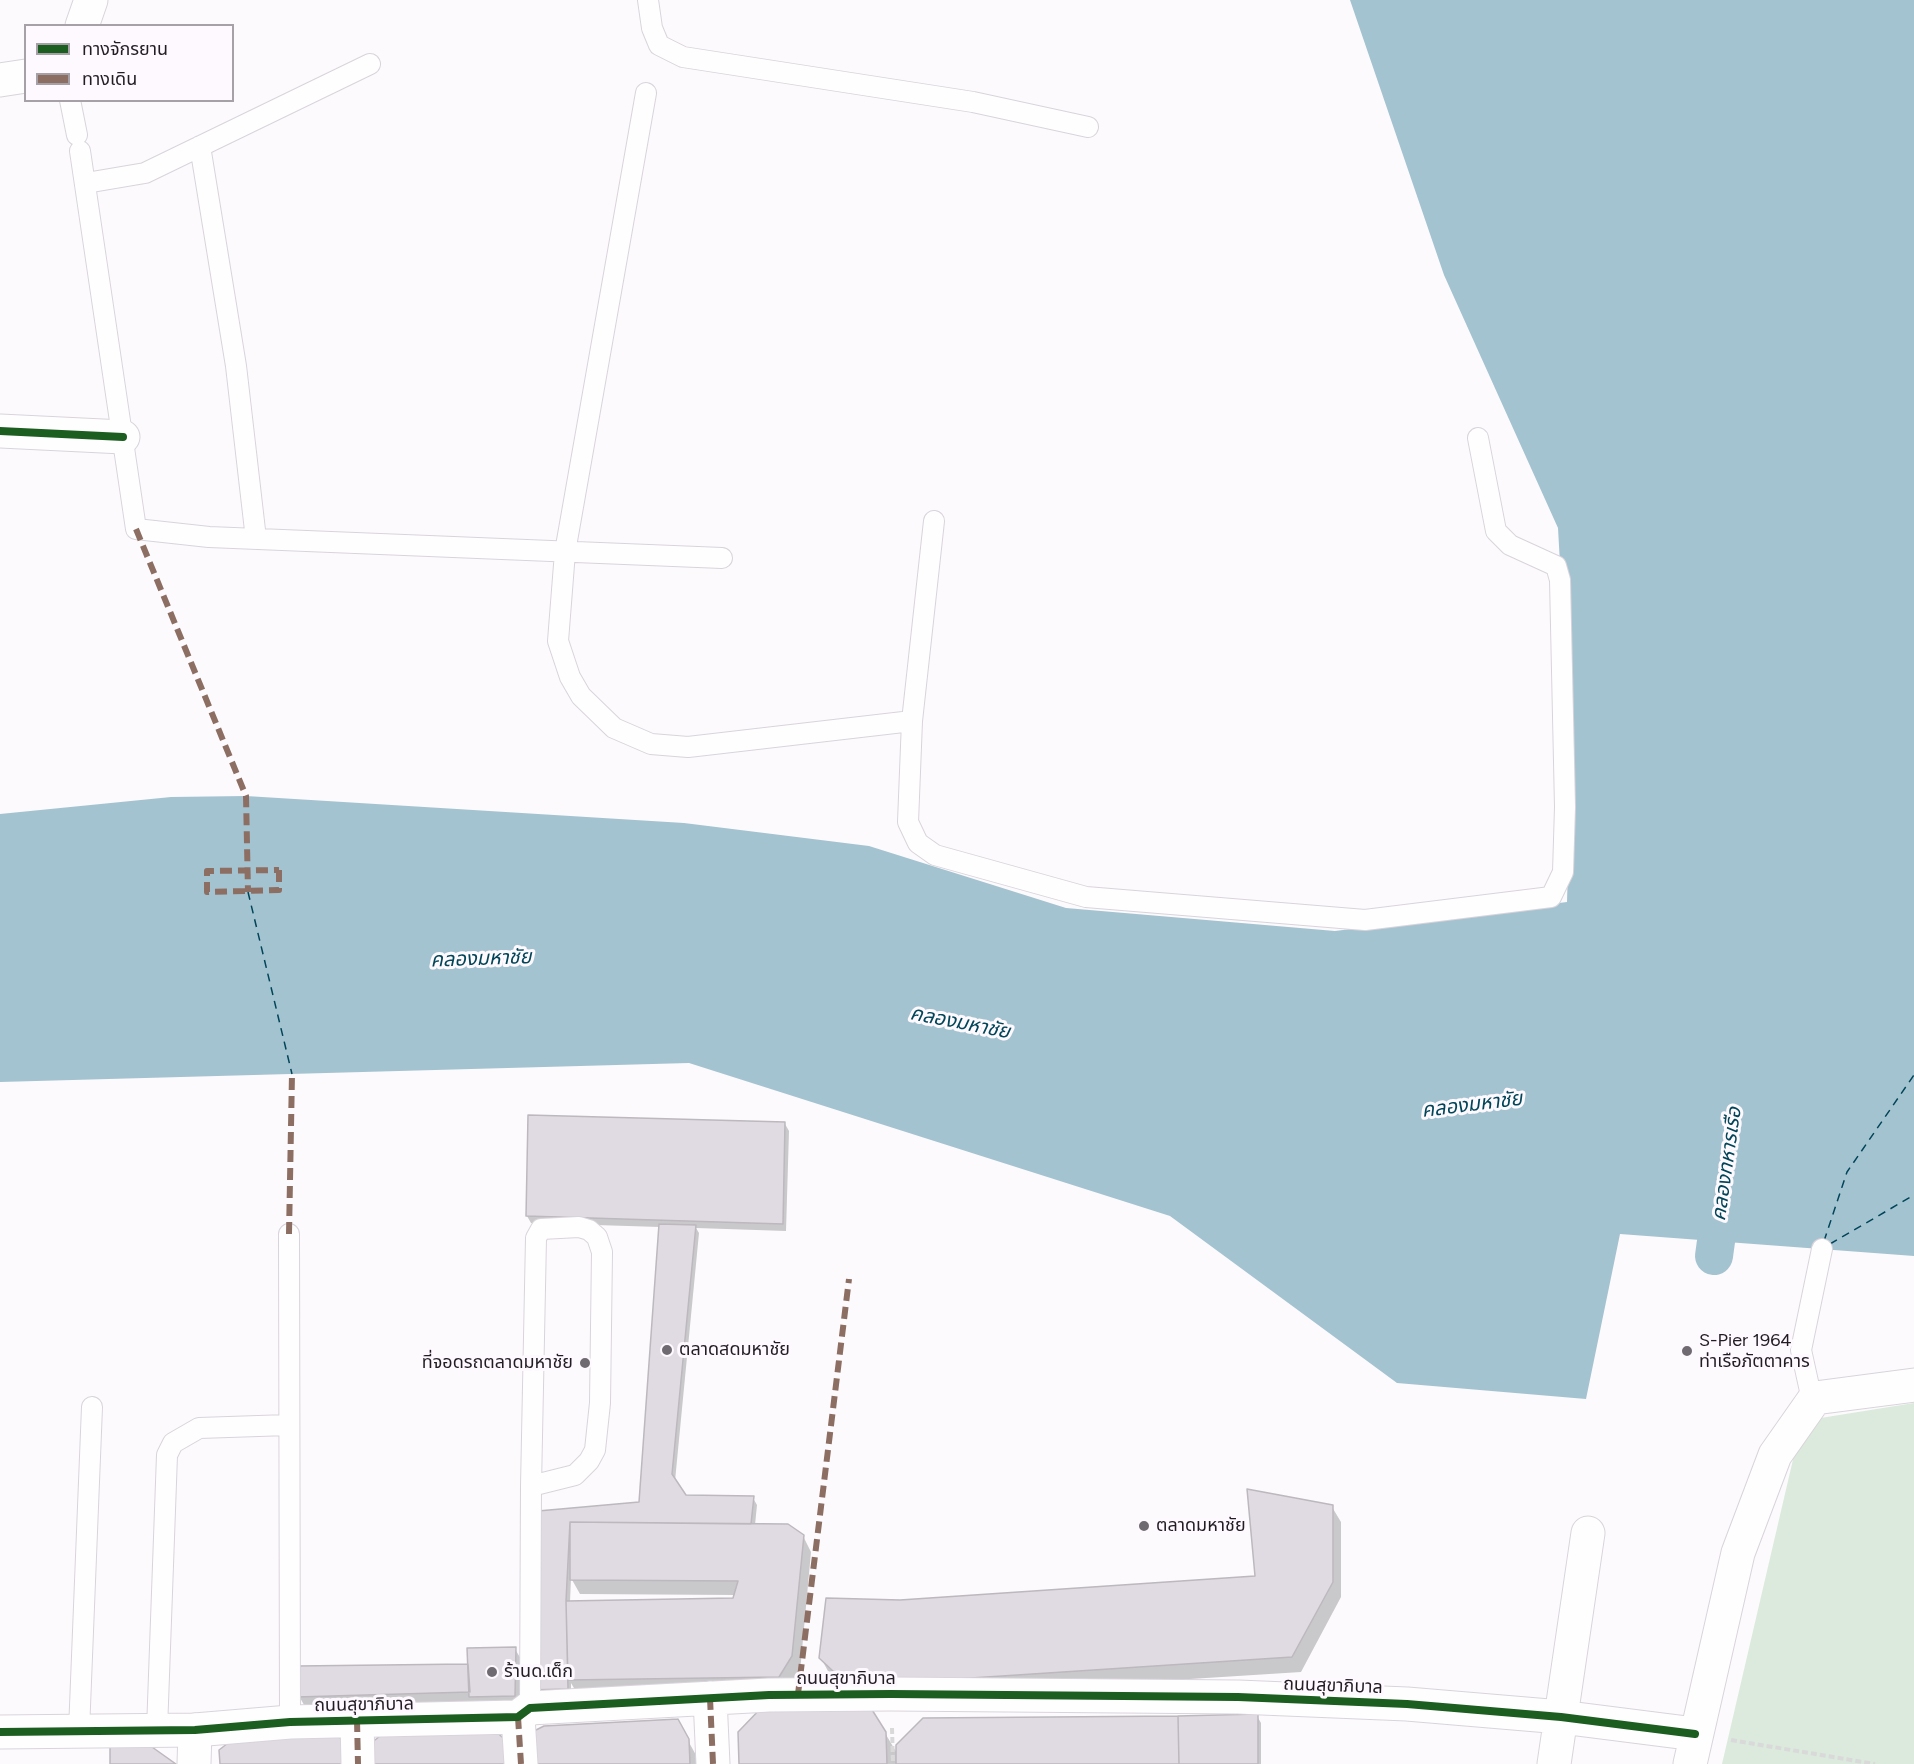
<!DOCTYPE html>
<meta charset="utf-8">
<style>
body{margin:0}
#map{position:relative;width:1914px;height:1764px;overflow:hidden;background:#fcfafd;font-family:Figtree,"Noto Sans Thai",sans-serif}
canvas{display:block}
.legend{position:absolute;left:24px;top:24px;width:210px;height:78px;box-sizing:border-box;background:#fdf9fe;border:2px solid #a6a1a7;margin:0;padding:8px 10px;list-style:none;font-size:18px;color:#231c25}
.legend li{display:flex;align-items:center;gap:12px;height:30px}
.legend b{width:30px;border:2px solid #a6a1a7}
</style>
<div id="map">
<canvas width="1914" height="1764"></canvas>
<ul class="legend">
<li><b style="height:8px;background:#1b5e20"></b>ทางจักรยาน</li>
<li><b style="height:8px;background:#8d6e63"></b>ทางเดิน</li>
</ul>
</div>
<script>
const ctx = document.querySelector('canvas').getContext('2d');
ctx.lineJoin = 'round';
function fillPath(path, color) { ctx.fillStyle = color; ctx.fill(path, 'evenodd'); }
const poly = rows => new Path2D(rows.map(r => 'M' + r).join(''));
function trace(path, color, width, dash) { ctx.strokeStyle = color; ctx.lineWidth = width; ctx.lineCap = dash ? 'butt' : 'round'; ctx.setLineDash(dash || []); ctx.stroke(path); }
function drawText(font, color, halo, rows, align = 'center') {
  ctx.font = font + ' Figtree,"Noto Sans Thai",sans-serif'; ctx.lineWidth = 6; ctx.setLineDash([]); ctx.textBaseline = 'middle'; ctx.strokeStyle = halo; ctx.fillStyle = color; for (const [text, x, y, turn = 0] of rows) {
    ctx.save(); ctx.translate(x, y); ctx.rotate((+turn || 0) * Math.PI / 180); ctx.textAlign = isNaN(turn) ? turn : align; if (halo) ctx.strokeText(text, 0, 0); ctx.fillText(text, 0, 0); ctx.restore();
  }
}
const green = poly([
 [1914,1403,1914,1764,1722,1764,1802,1421]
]);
const water = poly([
 [1350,0,1914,0,1914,1256,1620,1234,1586,1399,1397,1383,1170,1216,689,1063,0,1082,0,814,171,797,246,796,684,823,869,846,1066,908,1335,931,1567,902,1571,760,1558,528,1444,275]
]);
const shadow = poly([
 [785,1124,789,1131,786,1231,696,1228,699,1233,675,1481,685,1496,753,1498,757,1505,755,1525,803,1536,811,1552,800,1672,787,1692,578,1695,571,1683,571,1695,532,1726,316,1726,299,1696,469,1665,515,1649,531,1676,540,1513,640,1504,660,1227,531,1223,527,1216],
 [571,1578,580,1594,735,1595,734,1599,570,1602],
 [1332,1507,1341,1522,1341,1597,1301,1672,858,1700,829,1673,821,1658,900,1601,1257,1578],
 [1257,1716,1261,1723,1261,1764,741,1764,885,1733,898,1755],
 [677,1721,701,1764,535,1764]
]);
const canal = poly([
 [1714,1256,1723,1190]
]);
const ferry = poly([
 [248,892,292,1074],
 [1824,1241,1847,1172,1914,1075],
 [1830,1244,1914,1195]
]);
const building = poly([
 [528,1115,785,1122,783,1224,526,1216,528,1115],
 [659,1224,696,1225,672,1474,686,1495,754,1496,751,1524,570,1522,566,1601,568,1689,528,1690,538,1511,639,1502,659,1224],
 [1247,1489,1333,1505,1333,1582,1292,1657,849,1686,819,1658,826,1598,900,1600,1255,1576,1247,1489],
 [570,1522,788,1524,804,1535,792,1656,779,1677,568,1680,566,1601,733,1598,738,1581,570,1580,570,1522],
 [516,1647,515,1696,469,1697,467,1648,516,1647],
 [468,1664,470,1692,297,1697,297,1666,468,1664],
 [765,1704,869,1705,886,1732,887,1764,739,1764,738,1732,765,1704],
 [1258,1714,1258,1764,1179,1764,1178,1716,1258,1714],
 [1178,1716,1179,1764,896,1764,896,1745,923,1718,1178,1716],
 [678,1719,689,1739,690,1764,533,1764,532,1732,544,1726,678,1719],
 [490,1726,513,1747,514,1764,366,1764,365,1748,390,1728,490,1726],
 [331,1730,347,1744,347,1764,220,1764,219,1750,241,1733,331,1730],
 [110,1747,152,1747,176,1764,110,1764,110,1747]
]);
const path = poly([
 [892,1728,893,1764],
 [1731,1740,1875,1764]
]);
const lane = poly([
 [648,0,652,28,659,45,683,57,973,102,1088,127],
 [646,93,565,552,558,641,570,677,581,696,614,728,651,744,688,747,912,721,934,521],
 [70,100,77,135],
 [200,146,236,366,256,539],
 [80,151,136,529,209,537,722,558],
 [86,183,145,173,370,64],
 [912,721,908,822,918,843,935,855,1086,897,1365,920,1551,897,1563,872,1565,807,1560,580,1556,566,1510,545,1496,531,1478,438],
 [289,1234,290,1722],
 [1812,1400,1801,1350,1822,1249],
 [530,1708,531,1486,536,1238,541,1229,579,1227,589,1230,597,1237,602,1252,600,1403,595,1450,589,1461,575,1475,531,1486],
 [157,1730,167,1455,173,1443,199,1428,288,1425],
 [79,1731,92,1407]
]);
const street = poly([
 [0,431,123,437],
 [710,1698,713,1764],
 [518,1717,521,1764],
 [357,1720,358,1764],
 [0,1732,195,1730,290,1722,518,1717,530,1708,769,1695,891,1694,1238,1697,1407,1704,1561,1717,1695,1734],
 [1554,1764,1588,1533],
 [1690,1764,1738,1553,1775,1455,1815,1398,1914,1385]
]);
const secondary = poly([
 [82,26,91,0],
 [0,80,26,76],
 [194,1764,195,1730]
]);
const quiet = poly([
 [136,529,246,796,248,892],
 [279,870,279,890,207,892,207,871,279,870],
 [289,1234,292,1074],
 [798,1694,849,1279],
 [710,1698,713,1764],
 [518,1717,521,1764],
 [357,1720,358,1764]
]);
const cycleway = poly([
 [0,431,123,437],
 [0,1732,195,1730,290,1722,518,1717,530,1708,769,1695,891,1694,1238,1697,1407,1704,1561,1717,1695,1734]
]);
const markers = [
 [667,1350,6,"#6f6a71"],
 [1687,1351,6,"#6f6a71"],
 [585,1363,6,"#6f6a71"],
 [1144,1526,6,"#6f6a71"],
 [492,1672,6,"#6f6a71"]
];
const poiNames = [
 ["S-Pier 1964",1699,1341],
 ["ท่าเรือภัตตาคาร",1699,1362],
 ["ตลาดสดมหาชัย",679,1350],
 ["ที่จอดรถตลาดมหาชัย",573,1363,"right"],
 ["ตลาดมหาชัย",1156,1526],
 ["ร้านด.เด็ก",504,1672]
];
const streetNames = [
 ["ถนนสุขาภิบาล",846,1679],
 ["ถนนสุขาภิบาล",1333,1686,2],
 ["ถนนสุขาภิบาล",364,1705,-1]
];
const waterNames = [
 ["คลองมหาชัย",481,959,-2],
 ["คลองมหาชัย",960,1023,11],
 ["คลองมหาชัย",1472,1105,-7],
 ["คลองทหารเรือ",1727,1164,-82]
];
fillPath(green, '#dbeadd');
fillPath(water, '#a4c3d0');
fillPath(shadow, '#0003');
trace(canal, '#a4c3d0', 38);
trace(ferry, '#014558', 1.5, [8, 6]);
fillPath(building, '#e0dbe2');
trace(building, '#bcb8be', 1.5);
trace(lane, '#d9d4db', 22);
trace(street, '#d9d4db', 35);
trace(secondary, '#d9d4db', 35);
trace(path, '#dad9da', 4, [6, 3]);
trace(lane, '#fffeff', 20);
trace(street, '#fffeff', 33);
trace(secondary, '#fffeff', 33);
trace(quiet, '#8d6e63', 6, [12, 6]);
trace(cycleway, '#1b5e20', 8);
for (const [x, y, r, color] of markers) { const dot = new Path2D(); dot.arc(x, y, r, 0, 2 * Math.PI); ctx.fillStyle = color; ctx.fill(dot); trace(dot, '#fdf9fe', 2); }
drawText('18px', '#231c25', '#fdf9fe', poiNames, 'left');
drawText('18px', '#231c25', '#fdf9fe', streetNames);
drawText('italic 20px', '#014558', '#fdf9fe', waterNames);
</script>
